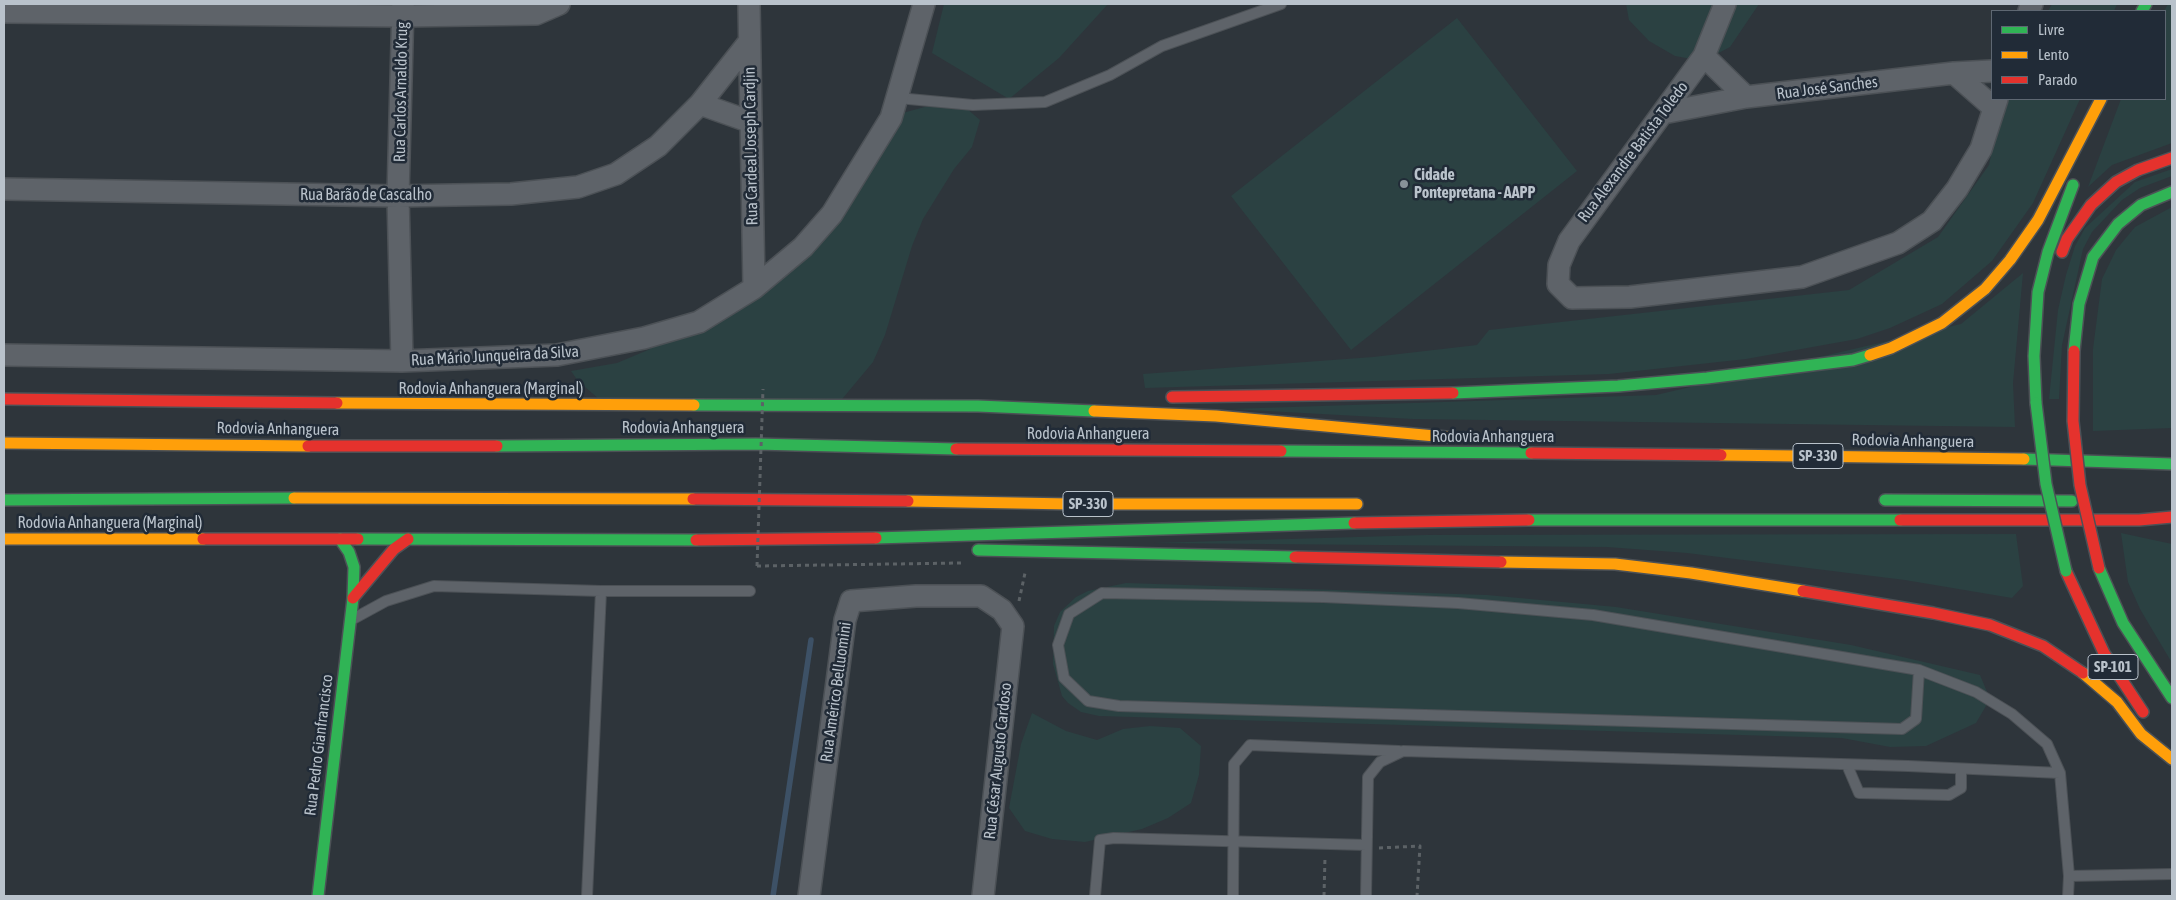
<!DOCTYPE html>
<meta charset="utf-8">
<style>
body{margin:0}
#map{position:relative;width:2176px;height:900px;overflow:hidden;background:#2e353b;font-family:"Asap Condensed",sans-serif}
canvas{display:block}
.frame{position:absolute;inset:0;border:5px solid #b9c2cb;pointer-events:none}
.legend{position:absolute;left:1991px;top:10px;width:175px;height:90px;box-sizing:border-box;background:#212b37;border:1px solid #5e6772;margin:0;padding:6px 9px;list-style:none;font-size:15px;color:#b9c2cb}
.legend li{display:flex;align-items:center;gap:10px;height:25px}
.legend b{width:25px;border:1px solid #5e6772}
</style>
<div id="map">
<canvas width="2176" height="900"></canvas>
<div class="frame"></div>
<ul class="legend">
<li><b style="height:6px;background:#30b455"></b>Livre</li>
<li><b style="height:6px;background:#ff9f0a"></b>Lento</li>
<li><b style="height:6px;background:#e5322d"></b>Parado</li>
</ul>
</div>
<script>
const ctx = document.querySelector('canvas').getContext('2d');
ctx.lineJoin = 'round';
function fillPath(path, color) { ctx.fillStyle = color; ctx.fill(path, 'evenodd'); }
const poly = rows => new Path2D(rows.map(r => 'M' + r).join(''));
function trace(path, color, width, dash) { ctx.strokeStyle = color; ctx.lineWidth = width; ctx.lineCap = dash ? 'butt' : 'round'; ctx.setLineDash(dash || []); ctx.stroke(path); }
function drawText(font, color, halo, rows, align = 'center') {
  ctx.font = font + ' "Asap Condensed",sans-serif'; ctx.lineWidth = 5; ctx.setLineDash([]); ctx.textBaseline = 'middle'; ctx.strokeStyle = halo; ctx.fillStyle = color; for (const [text, x, y, turn = 0] of rows) {
    ctx.save(); ctx.translate(x, y); ctx.rotate((+turn || 0) * Math.PI / 180); ctx.textAlign = isNaN(turn) ? turn : align; if (halo) ctx.strokeText(text, 0, 0); ctx.fillText(text, 0, 0); ctx.restore();
  }
}
const green = poly([
 [944,4,1108,4,1059,58,1009,99,932,53],
 [1626,4,1759,4,1730,47,1703,61,1675,56,1649,41,1629,20],
 [2052,4,2117,4,2114,11,2048,11],
 [2168,4,2172,4,2172,143,2112,165,2088,187,2121,99,2165,99,2164,11],
 [1457,18,1577,171,1351,350,1231,196],
 [2002,99,2080,99,2033,203,1992,261,1942,304,1890,328,1857,339,1746,359,1609,374,1145,388,1143,374,1373,357,1477,345,1489,330,1849,290,1938,237,1989,165],
 [959,102,980,120,972,147,954,169,923,219,912,246,885,335,873,362,838,404,599,399,578,381,571,371,617,363,648,350,722,301,798,260,823,241,842,214,899,114,932,105],
 [2172,169,2172,176,2140,188,2122,200,2092,232,2083,249,2062,345,2059,399,2049,399,2058,310,2066,275,2075,246,2085,228,2135,182],
 [2172,207,2172,428,2093,431,2093,349,2102,279,2116,250,2135,227],
 [2023,273,2013,383,2015,427,1413,419,1230,409,1656,395,1961,324],
 [2121,533,2172,544,2172,663,2140,609,2128,582],
 [2016,534,2023,586,2012,598,1905,580,1687,553,1607,547,1152,543,1426,535],
 [1126,583,1487,595,1616,607,1851,645,1980,675,1990,699,1976,723,1926,746,1890,747,1842,738,1099,716,1081,712,1068,703,1062,696,1053,664,1054,626,1060,612,1076,597,1088,591],
 [1032,713,1066,731,1097,740,1123,729,1150,726,1180,728,1201,746,1199,775,1191,803,1168,818,1142,829,1085,842,1052,839,1025,831,1009,808,1021,744]
]);
const stream = poly([
 [773,896,811,640]
]);
const path = poly([
 [757,566,961,563],
 [1019,601,1025,573],
 [1379,848,1420,846,1417,896],
 [1324,896,1325,857]
]);
const lane = poly([
 [898,98,973,105,1045,102,1110,75,1162,46,1281,4],
 [1102,593,1323,597,1458,603,1593,615,1919,670,1916,719,1902,729,1119,706,1088,701,1064,678,1058,645,1069,614,1102,593],
 [353,619,386,601,434,586,601,591,750,591],
 [1919,670,1976,692,2012,714,2047,744,2060,773],
 [1847,765,1859,793,1949,795,1961,788,1961,769],
 [2069,876,2172,874],
 [587,896,601,591],
 [1095,896,1100,840,1114,838,1366,845],
 [1233,896,1234,764,1250,745,1399,751],
 [1366,896,1368,777,1380,762,1403,751,1908,766,2060,773,2069,876,2068,896]
]);
const street = poly([
 [749,4,754,288],
 [1725,4,1704,56,1569,241,1559,265,1558,284,1572,298,1630,297,1802,277,1898,243,1932,221,1957,189,1981,149,1997,99],
 [2029,11,2032,4],
 [4,12,403,16,536,14,559,4],
 [1704,56,1746,97],
 [1954,73,1994,108],
 [700,104,751,122],
 [1663,113,1746,97,1954,73,1992,71],
 [4,189,398,196,511,194,578,187,616,174,658,146,700,104,749,42],
 [4,355,402,361,557,355,644,338,699,322,754,288,803,247,832,214,891,118,924,4],
 [402,361,398,196,403,4],
 [809,896,845,620,851,601,916,596,981,596,1002,610,1013,626,983,896]
]);
const fast = poly([
 [2142,11,2146,4],
 [2074,351,2079,304,2093,257,2118,224,2141,205,2172,192],
 [1453,393,1618,386,1707,378,1853,360,1870,355],
 [2036,403,2034,356,2038,292,2048,252,2073,185],
 [694,405,978,406,1094,411],
 [497,446,756,444,956,449],
 [1281,451,1531,453],
 [2024,459,2172,464],
 [4,500,294,498],
 [1885,500,2072,501],
 [1529,520,1900,520],
 [876,538,1354,523],
 [358,539,696,540],
 [978,550,1295,557],
 [2099,568,2123,623,2172,698],
 [318,896,353,598,354,567,349,552,340,539]
]);
const slow = poly([
 [1870,355,1891,348,1942,323,1985,289,2010,260,2038,220,2101,99],
 [337,403,694,405],
 [1094,411,1216,416,1446,437],
 [4,443,308,446],
 [1721,455,2024,459],
 [294,498,693,499],
 [908,501,1070,504,1357,504],
 [4,539,203,539],
 [1501,562,1615,564,1691,573,1803,591],
 [2083,673,2117,702,2141,734,2172,759]
]);
const jam = poly([
 [2062,252,2067,239,2091,205,2116,182,2138,170,2172,158],
 [1172,397,1453,393],
 [4,399,337,403],
 [308,446,497,446],
 [956,449,1281,451],
 [1531,453,1721,455],
 [693,499,908,501],
 [1900,520,2139,520,2172,517],
 [1354,523,1529,520],
 [203,539,358,539],
 [696,540,876,538],
 [1295,557,1501,562],
 [2066,571,2104,653,2143,712],
 [1803,591,1933,613,1990,625,2043,646,2083,673],
 [353,598,394,549,408,539]
]);
const pathBridge = poly([
 [757,566,763,389]
]);
const fastBridge = poly([
 [2036,403,2046,484,2066,571]
]);
const jamBridge = poly([
 [2074,351,2073,421,2080,485,2099,568]
]);
const markers = [
 [1404,184,5,"#889199"]
];
const shields = [
 [1818,456,50],
 [1088,504,50],
 [2113,667,50]
];
const shieldNames = [
 ["SP-330",1818,456],
 ["SP-330",1088,504],
 ["SP-101",2113,667]
];
const streetNames = [
 ["Rua José Sanches",1827,88,-7],
 ["Rua Carlos Arnaldo Krug",401,92,-89],
 ["Rua Cardeal Joseph Cardjin",751,146,-91],
 ["Rua Alexandre Batista Toledo",1633,152,-53],
 ["Rua Barão de Cascalho",366,195],
 ["Rua Mário Junqueira da Silva",495,356,-3],
 ["Rodovia Anhanguera (Marginal)",491,389],
 ["Rodovia Anhanguera",683,428],
 ["Rodovia Anhanguera",278,429,1],
 ["Rodovia Anhanguera",1088,434],
 ["Rodovia Anhanguera",1493,437],
 ["Rodovia Anhanguera",1913,441,1],
 ["Rodovia Anhanguera (Marginal)",110,523],
 ["Rua Américo Belluomini",836,692,-82],
 ["Rua Pedro Gianfrancisco",319,745,-83],
 ["Rua César Augusto Cardoso",998,761,-84]
];
const poiNames = [
 ["Cidade",1414,175],
 ["Pontepretana - AAPP",1414,193]
];
fillPath(green, '#2b4142');
trace(stream, '#3d5166', 5.5);
trace(lane, '#4c5156', 12);
trace(street, '#4c5156', 24);
trace(fast, '#4c5156', 14);
trace(slow, '#4c5156', 14);
trace(jam, '#4c5156', 14);
trace(path, '#5c6266', 3, [4, 4]);
trace(lane, '#5e6369', 10);
trace(street, '#5e6369', 21);
trace(fast, '#30b455', 11);
trace(slow, '#ff9f0a', 11);
trace(jam, '#e5322d', 11);
trace(fastBridge, '#4b5157', 14, []);
trace(jamBridge, '#4b5157', 14, []);
trace(pathBridge, '#5c6266', 3, [4, 4]);
trace(fastBridge, '#30b455', 11);
trace(jamBridge, '#e5322d', 11);
for (const [x, y, r, color] of markers) { const dot = new Path2D(); dot.arc(x, y, r, 0, 2 * Math.PI); ctx.fillStyle = color; ctx.fill(dot); trace(dot, '#212b37', 2); }
for (const [x, y, w] of shields) { const box = new Path2D(); box.roundRect(x - w / 2, y - 12.5, w, 25, 4); ctx.fillStyle = '#212b37'; ctx.fill(box); trace(box, '#b9c2cb', 1); }
drawText('bold 15px', '#b9c2cb', null, shieldNames);
drawText('16px', '#b9c2cb', '#212b37', streetNames);
drawText('bold 16px', '#b9c2cb', '#212b37', poiNames, 'left');
</script>
